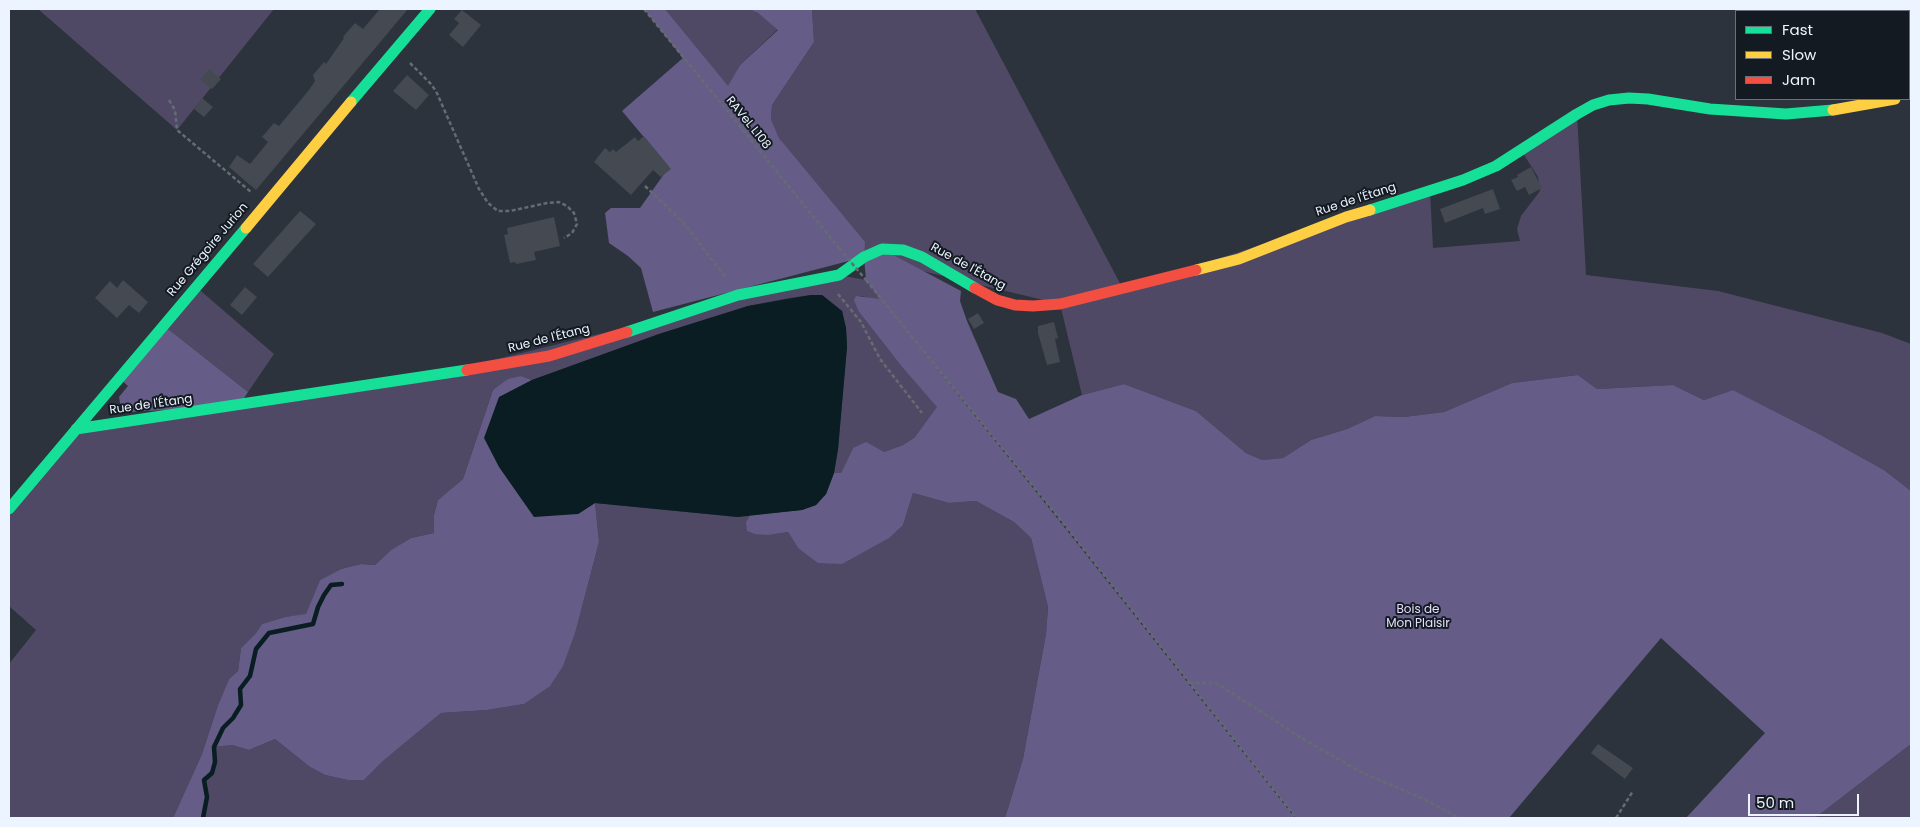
<!DOCTYPE html>
<meta charset="utf-8">
<style>
body{margin:0}
#map{position:relative;width:1920px;height:827px;overflow:hidden;background:#2c333c;font-family:Poppins,sans-serif}
canvas{display:block}
.frame{position:absolute;inset:0;border:10px solid #ecf4ff;pointer-events:none}
.legend{position:absolute;left:1735px;top:10px;width:175px;height:90px;box-sizing:border-box;background:#141a21;border:1px solid #6a717a;margin:0;padding:6px 9px;list-style:none;font-size:15px;color:#ecf4ff}
.legend li{display:flex;align-items:center;gap:10px;height:25px}
.legend b{width:25px;border:1px solid #6a717a}
.scale{position:absolute;left:1748px;top:794px;width:111px;height:22px;box-sizing:border-box;border:2px solid #ecf4ff;border-top:0;padding-left:6px;font-size:15px;line-height:18px;white-space:nowrap;color:#ecf4ff;-webkit-text-stroke:4px #141a21;paint-order:stroke}
</style>
<div id="map">
<canvas width="1920" height="827"></canvas>
<div class="frame"></div>
<ul class="legend">
<li><b style="height:6px;background:#16e098"></b>Fast</li>
<li><b style="height:6px;background:#ffcf43"></b>Slow</li>
<li><b style="height:6px;background:#f24e42"></b>Jam</li>
</ul>
<div class="scale">50 m</div>
</div>
<script>
const ctx = document.querySelector('canvas').getContext('2d');
ctx.lineJoin = 'round';
function fillPath(path, color) { ctx.fillStyle = color; ctx.fill(path, 'evenodd'); }
const poly = rows => new Path2D(rows.map(r => 'M' + r).join(''));
function trace(path, color, width, dash) { ctx.strokeStyle = color; ctx.lineWidth = width; ctx.lineCap = dash ? 'butt' : 'round'; ctx.setLineDash(dash || []); ctx.stroke(path); }
function drawText(font, color, halo, rows, align = 'center') {
  ctx.font = font + ' Poppins,sans-serif'; ctx.lineWidth = 4; ctx.setLineDash([]); ctx.textBaseline = 'middle'; ctx.strokeStyle = halo; ctx.fillStyle = color; for (const [text, x, y, turn = 0] of rows) {
    ctx.save(); ctx.translate(x, y); ctx.rotate((+turn || 0) * Math.PI / 180); ctx.textAlign = isNaN(turn) ? turn : align; if (halo) ctx.strokeText(text, 0, 0); ctx.fillText(text, 0, 0); ctx.restore();
  }
}
const green = poly([
 [38,9,274,9,177,130],
 [665,9,749,9,758,13,778,29,740,65,728,87],
 [812,9,975,9,1123,289,1430,191,1433,248,1520,241,1517,229,1521,216,1540,191,1538,177,1521,150,1577,114,1586,275,1718,291,1882,333,1911,344,1911,491,1884,470,1821,435,1733,390,1704,400,1673,385,1597,389,1578,375,1512,383,1444,412,1404,417,1375,416,1347,429,1311,440,1283,458,1262,460,1246,453,1196,411,1124,384,1082,395,1060,304,864,257,779,138,771,119,772,105,814,42],
 [839,275,866,280,879,297,880,299,873,299,861,296,859,312,902,367,938,407,915,437,903,445,884,452,853,448,841,473,834,473,838,449,847,347,846,328,842,311,822,295,811,295,789,298,748,306,659,334,532,380,521,376,493,390,463,479,438,500,434,515,434,533,411,538,391,550,375,565,361,564,341,569,320,580,306,615,285,617,262,624,256,633,241,648,238,671,229,679,218,705,202,754,173,818,9,818,9,664,36,630,9,606,9,509,76,429,416,379],
 [195,286,274,354,248,392,163,325],
 [913,493,949,503,976,501,1014,522,1031,538,1048,607,1046,634,1023,759,1005,818,203,818,207,797,204,780,215,762,214,747,232,745,249,750,275,739,310,767,325,775,348,780,364,780,383,761,441,713,487,710,524,704,576,630,599,542,595,503,738,517,750,515,746,522,769,535,788,532,798,548,903,525],
 [1911,744,1911,818,1815,818]
]);
const forest = poly([
 [644,9,665,9,728,86,740,65,778,30,758,13,749,9,812,9,814,42,772,105,771,119,779,138,865,242,864,256,882,249,961,291,960,301,967,321,998,392,1016,399,1029,419,1082,395,1124,384,1196,411,1246,453,1262,460,1283,458,1311,440,1347,429,1375,416,1404,417,1444,412,1512,383,1578,375,1597,389,1673,385,1704,400,1733,390,1821,435,1884,470,1911,491,1911,744,1815,818,1686,818,1765,733,1661,638,1509,818,1296,818,1062,522,922,350,1061,523,1295,818,1005,818,1023,759,1046,634,1048,607,1031,538,1014,522,976,501,949,503,913,493,903,525,889,538,842,564,818,563,798,548,788,532,769,535,755,534,747,531,746,522,750,515,802,510,816,505,826,494,834,473,841,473,853,448,866,442,884,452,903,445,915,437,937,407,902,367,859,312,854,300,856,296,880,299,866,280,864,257,653,312,641,268,628,256,609,243,605,213,611,208,640,208,669,167,622,111,683,58],
 [163,325,248,392,239,406,128,412,126,410,120,403,119,397,128,386,119,378],
 [521,376,532,380,500,397,578,514,595,503,599,542,576,630,563,666,550,686,524,704,487,710,441,713,383,761,364,780,348,780,325,775,310,767,275,739,249,750,232,745,214,747,215,762,212,773,204,780,207,797,203,818,173,818,202,754,218,705,229,679,238,671,241,648,256,633,262,624,285,617,306,614,320,580,341,569,361,564,375,565,391,550,411,538,434,533,434,515,438,500,463,479,493,390,508,379]
]);
const water = poly([
 [811,295,822,295,842,311,846,328,847,347,838,449,834,473,826,494,816,505,802,510,738,517,595,503,578,514,534,517,499,467,484,438,499,397,532,380,659,334,748,306]
]);
const stream = poly([
 [203,818,207,797,204,780,212,773,215,762,214,747,223,728,233,718,241,705,240,689,250,676,256,649,269,633,313,624,318,607,324,595,331,585,342,584]
]);
const building = poly([
 [380,9,408,9,256,190,229,167,237,155,250,164,268,142,262,137,274,123,279,126,309,90,315,81,313,75,324,62,326,64,344,38,343,37,355,23,363,29],
 [462,10,481,25,463,47,449,35,459,23,454,19],
 [209,69,221,79,212,89,200,80],
 [407,75,429,95,416,110,393,91],
 [202,98,213,107,204,117,194,109],
 [644,136,671,169,661,177,653,170,631,195,594,162,605,148,610,152,613,149,616,152,635,137,638,141],
 [1531,167,1542,188,1529,195,1525,187,1517,191,1511,180,1518,177,1517,175],
 [1493,189,1500,209,1485,214,1483,208,1445,223,1440,209],
 [300,211,316,224,268,277,253,264],
 [554,217,560,246,534,252,536,260,516,264,515,262,510,263,504,235,508,234,507,228],
 [123,280,148,302,139,313,129,305,117,318,95,298,110,281,117,288],
 [245,287,257,297,242,315,230,305],
 [978,313,984,323,974,329,968,319],
 [1054,322,1058,338,1055,339,1060,362,1047,365,1038,333,1038,326],
 [1598,744,1633,768,1625,779,1591,753]
]);
const path = poly([
 [644,9,839,248],
 [410,63,430,83,436,91,479,189,488,203,498,211,510,211,547,203,559,202,567,206,574,213,577,224,572,233,564,238],
 [169,100,175,110,177,130,251,192],
 [645,186,683,222,726,278],
 [866,280,1062,522,1296,818],
 [838,294,861,322,880,359,922,413],
 [1189,683,1216,683,1308,742,1365,774,1424,799,1459,818],
 [1616,818,1633,791]
]);
const fast = poly([
 [351,102,430,9],
 [1370,210,1463,180,1496,166,1577,114,1593,105,1609,100,1629,98,1648,99,1710,109,1786,114,1833,110],
 [627,332,738,295,839,275,864,257,882,249,903,250,922,257,975,288],
 [76,429,467,370],
 [9,509,246,228]
]);
const slow = poly([
 [1833,110,1895,99],
 [246,228,351,102],
 [1196,270,1239,259,1346,217,1370,210]
]);
const jam = poly([
 [975,288,997,300,1015,305,1033,306,1060,304,1196,270],
 [467,370,549,356,627,332]
]);
const pathBridge = poly([
 [839,248,866,280]
]);
const streetNames = [
 ["RAVeL L108",748,123,51],
 ["Rue de l'Étang",1356,200,-18],
 ["Rue Grégoire Jurion",208,250,-50],
 ["Rue de l'Étang",968,267,29],
 ["Rue de l'Étang",549,339,-14],
 ["Rue de l'Étang",151,405,-8]
];
const parkNames = [
 ["Bois de",1418,610],
 ["Mon Plaisir",1418,624]
];
fillPath(green, '#4f4966');
fillPath(forest, '#655d87');
fillPath(water, '#091d23');
trace(stream, '#091d23', 4.5);
fillPath(building, '#454951');
trace(path, '#656b72', 2.5, [4, 2.5]);
trace(fast, '#16e098', 11);
trace(slow, '#ffcf43', 11);
trace(jam, '#f24e42', 11);
trace(pathBridge, '#656b72', 2.5, [4, 2.5]);
drawText('12px', '#ecf4ff', '#141a21', streetNames);
drawText('12px', '#e4defd', '#141a21', parkNames);
</script>
